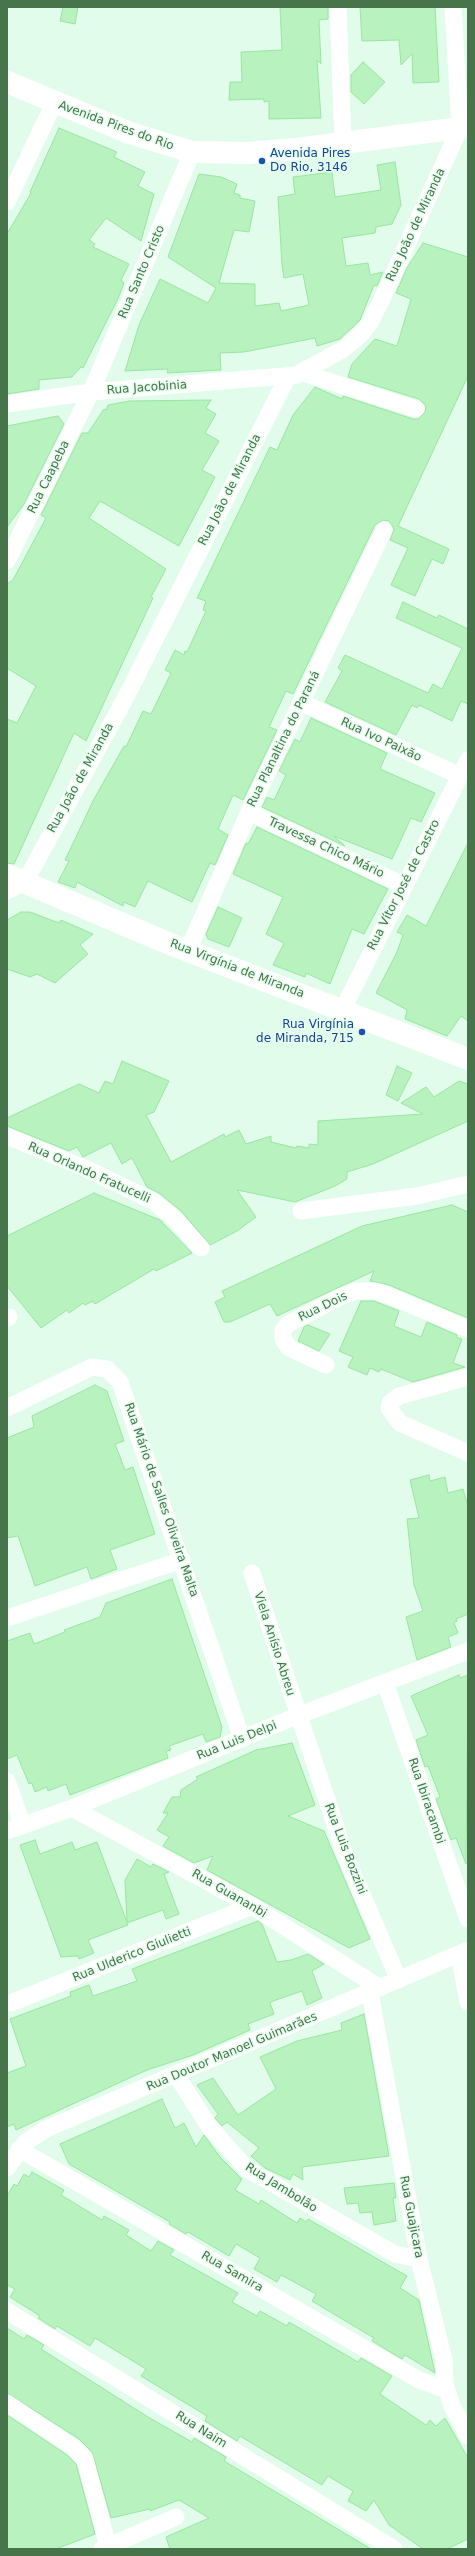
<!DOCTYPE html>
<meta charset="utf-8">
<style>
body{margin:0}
#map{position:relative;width:475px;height:2556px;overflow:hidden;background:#e1fcea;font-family:"DejaVu Sans",sans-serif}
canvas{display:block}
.frame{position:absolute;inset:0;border:8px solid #48744b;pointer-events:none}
</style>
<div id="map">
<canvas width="475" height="2556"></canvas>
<div class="frame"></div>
</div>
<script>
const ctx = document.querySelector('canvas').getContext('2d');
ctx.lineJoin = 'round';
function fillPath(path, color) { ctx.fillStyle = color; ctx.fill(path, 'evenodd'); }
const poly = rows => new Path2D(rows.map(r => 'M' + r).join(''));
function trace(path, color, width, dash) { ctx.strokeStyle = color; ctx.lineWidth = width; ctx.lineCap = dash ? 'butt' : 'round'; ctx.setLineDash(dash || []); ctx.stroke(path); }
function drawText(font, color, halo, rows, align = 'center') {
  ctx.font = font + ' "DejaVu Sans",sans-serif'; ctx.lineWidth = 3; ctx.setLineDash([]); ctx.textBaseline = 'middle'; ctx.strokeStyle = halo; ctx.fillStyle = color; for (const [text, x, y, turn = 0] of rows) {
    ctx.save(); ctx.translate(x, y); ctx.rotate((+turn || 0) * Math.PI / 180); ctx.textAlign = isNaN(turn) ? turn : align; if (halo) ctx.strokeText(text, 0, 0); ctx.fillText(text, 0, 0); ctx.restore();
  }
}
const building = poly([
 [63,7,78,7,75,24,60,21,63,7],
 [280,7,328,7,328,19,319,20,321,64,317,60,321,118,269,119,269,101,264,102,264,99,229,100,230,82,242,82,241,52,282,50,280,7],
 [360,7,435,7,439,82,413,83,412,54,401,65,399,40,362,41,360,7],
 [363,62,385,82,364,104,351,92,351,75,363,62],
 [59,128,117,152,114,157,145,172,138,186,154,194,141,241,106,218,89,240,95,244,93,247,129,264,121,280,124,283,118,299,83,368,81,367,72,377,39,380,39,389,7,394,7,234,31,193,30,192,59,128],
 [395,162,401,205,392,224,376,227,375,233,342,238,346,266,368,263,370,275,383,272,377,286,374,285,360,320,340,339,317,346,315,338,244,352,220,353,221,370,167,373,168,369,125,371,139,325,160,279,208,303,216,288,168,257,199,174,221,177,237,184,234,193,240,195,240,198,255,201,249,232,234,230,219,283,255,284,255,306,279,303,281,311,309,305,303,274,284,278,282,265,278,197,295,194,293,177,332,172,335,197,381,190,377,165,395,162],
 [423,243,468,257,468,376,398,526,449,549,443,564,432,559,415,596,391,585,408,548,390,540,394,529,389,521,383,520,375,525,293,694,286,691,269,727,277,730,243,800,233,795,218,829,228,835,215,865,210,863,192,902,148,881,135,907,124,902,123,906,77,882,75,888,58,882,69,861,65,860,94,799,124,746,126,747,143,711,151,714,171,673,165,670,175,650,184,655,185,651,187,652,206,611,203,610,206,601,197,598,270,447,277,450,293,415,315,387,342,399,343,396,413,419,418,419,425,412,426,406,419,399,348,377,352,364,375,339,397,346,411,299,396,293,407,268,423,243],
 [211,400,206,408,216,414,205,433,219,441,202,470,215,477,179,546,100,501,89,518,166,569,151,597,153,598,86,741,74,733,14,864,7,863,7,719,17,723,36,686,7,668,7,584,13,580,46,518,41,515,82,433,88,433,104,409,106,410,108,405,129,401,211,400],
 [58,416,64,424,24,504,7,527,7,426,58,416],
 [403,602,437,618,439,615,468,629,468,704,461,701,452,721,419,705,417,708,412,705,396,735,325,702,342,671,338,668,345,655,428,693,433,684,442,689,462,648,396,618,403,602],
 [311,718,387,753,380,769,435,793,421,822,411,818,392,859,334,836,345,846,262,807,267,797,274,800,286,775,279,771,295,739,300,742,311,718],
 [257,827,388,889,364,934,352,929,330,984,306,973,305,977,273,965,284,943,266,934,283,897,233,874,246,843,248,844,257,827],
 [468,843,468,1021,461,1016,447,1036,405,1019,407,1010,376,993,397,952,403,935,397,932,407,915,426,926,468,843],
 [218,907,242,918,229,947,208,939,206,934,218,907],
 [21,912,30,912,59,923,61,920,93,934,80,945,88,954,55,983,37,974,30,977,7,969,7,920,21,912],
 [122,1061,169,1081,154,1112,146,1115,171,1162,224,1134,225,1137,239,1130,246,1144,271,1136,271,1142,296,1148,297,1146,309,1148,309,1144,318,1145,318,1121,423,1114,401,1103,426,1087,434,1097,459,1081,468,1084,468,1121,373,1164,347,1172,347,1179,335,1186,295,1202,237,1190,256,1217,237,1231,210,1245,181,1211,159,1193,147,1187,132,1158,122,1164,111,1143,83,1157,77,1147,69,1151,7,1126,7,1118,79,1084,99,1093,105,1081,113,1084,122,1061],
 [397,1066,412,1073,398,1101,386,1095,397,1066],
 [94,1193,160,1220,192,1253,156,1271,154,1269,95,1304,93,1301,85,1305,83,1303,69,1313,67,1310,41,1328,7,1286,7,1236,94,1193],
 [452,1205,468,1212,468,1318,389,1285,370,1281,374,1271,277,1316,270,1304,230,1322,224,1322,215,1302,225,1297,222,1291,362,1226,452,1205],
 [361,1301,374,1301,399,1311,394,1326,421,1337,427,1322,457,1335,456,1337,462,1339,453,1363,465,1367,413,1382,381,1369,379,1372,370,1368,367,1375,348,1367,353,1357,339,1351,361,1301],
 [308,1325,330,1334,319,1351,298,1341,304,1327,308,1325],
 [95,1385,107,1391,124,1441,115,1444,125,1470,133,1467,155,1534,110,1550,117,1569,91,1579,87,1567,35,1586,18,1536,7,1538,7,1438,34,1427,32,1416,95,1385],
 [429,1475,430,1481,445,1477,448,1493,463,1489,468,1506,468,1614,456,1619,457,1621,454,1623,458,1633,448,1637,451,1647,417,1660,406,1617,423,1611,414,1585,407,1519,419,1518,410,1480,429,1475],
 [172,1579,222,1727,220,1737,206,1742,203,1734,169,1746,171,1750,166,1751,168,1758,70,1795,66,1784,48,1791,47,1787,35,1792,32,1783,29,1784,17,1755,7,1759,7,1641,30,1633,34,1644,65,1632,64,1630,100,1617,106,1603,172,1579],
 [459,1675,460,1678,468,1675,466,1864,456,1838,451,1840,436,1799,440,1797,428,1766,425,1767,416,1740,428,1735,411,1696,459,1675],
 [292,1743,315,1805,288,1816,324,1831,370,1939,349,1948,207,1870,213,1856,194,1863,163,1846,169,1837,157,1830,168,1813,163,1813,172,1797,180,1797,181,1790,198,1779,196,1777,256,1750,292,1743],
 [35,1840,40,1854,72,1842,75,1850,97,1842,127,1922,125,1880,137,1859,151,1867,153,1864,169,1872,164,1874,179,1914,166,1919,163,1910,127,1923,128,1925,88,1940,94,1953,79,1959,78,1956,61,1957,20,1845,35,1840],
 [258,1921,262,1924,277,1962,291,1960,308,1954,324,1964,312,1971,322,1998,307,2005,302,1991,273,2001,270,2003,274,2014,248,2024,250,2030,193,2055,147,2070,16,2130,14,2124,7,2127,7,2073,26,2066,10,2019,71,1996,70,1992,89,1985,93,1996,137,1981,132,1969,258,1921],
 [364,2014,389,2156,302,2167,303,2180,293,2174,290,2180,265,2168,251,2156,259,2148,227,2122,222,2126,215,2118,218,2114,197,2085,213,2078,238,2115,276,2089,260,2057,297,2041,342,2030,341,2023,364,2014],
 [162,2099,175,2128,184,2123,196,2147,204,2135,220,2157,242,2179,235,2190,259,2204,261,2200,297,2223,300,2218,306,2222,308,2219,407,2276,400,2288,419,2300,435,2373,405,2355,402,2359,372,2341,374,2338,312,2301,316,2294,281,2275,277,2282,254,2269,260,2258,236,2244,229,2256,188,2232,186,2234,169,2224,170,2222,69,2164,60,2144,162,2099],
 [32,2172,64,2190,61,2195,102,2220,104,2216,129,2230,126,2235,151,2251,158,2241,174,2250,170,2255,238,2293,232,2302,257,2316,260,2311,287,2326,289,2322,358,2362,361,2358,392,2376,380,2394,426,2425,430,2420,436,2426,445,2418,468,2458,468,2539,447,2549,423,2549,389,2525,374,2500,366,2511,348,2501,353,2491,328,2476,322,2485,240,2436,237,2441,205,2421,207,2416,141,2376,146,2369,95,2338,90,2346,57,2326,55,2329,38,2318,40,2316,10,2297,15,2289,7,2285,7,2196,14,2184,17,2186,24,2174,29,2177,32,2172],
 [394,2183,396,2198,393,2198,396,2221,374,2225,372,2212,360,2213,358,2203,347,2204,344,2188,394,2183],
 [7,2328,24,2339,27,2335,44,2345,41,2349,148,2417,192,2442,194,2438,226,2457,224,2461,371,2549,170,2549,166,2537,209,2518,179,2500,150,2511,150,2509,111,2518,92,2452,79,2439,7,2393,7,2328],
 [7,2415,67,2455,76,2464,95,2534,56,2549,7,2549,7,2415]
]);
const street = poly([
 [338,7,343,144],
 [7,202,54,103],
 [303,373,416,409],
 [7,404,91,392,296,375,342,350,359,336,370,323,383,297,460,128,453,7],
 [7,561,91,392,192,152],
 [303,703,460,776],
 [249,812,403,885],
 [7,891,25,882,126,697,288,376],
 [188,950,258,792,384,530],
 [342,1011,468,760],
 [7,1136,89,1170,153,1201,175,1219,201,1248],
 [301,1211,417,1196,468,1184],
 [7,1318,9,1317],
 [326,1365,289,1348,283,1339,283,1330,288,1324,340,1297,356,1291,375,1291,385,1294,468,1329],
 [468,1377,399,1396,390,1403,389,1408,400,1423,468,1453],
 [7,1408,92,1367,107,1369,120,1382,242,1739],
 [252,1573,345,1855,399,1980],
 [7,1618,182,1560],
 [385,1683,468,1919],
 [7,1781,23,1826],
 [72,1808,252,1906,380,1988],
 [7,1831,72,1808,297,1716,468,1651],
 [459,1954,468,2002],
 [370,1993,419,2259,444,2360,445,2384,452,2406,468,2436],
 [11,2003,252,1906],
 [177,2076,208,2125,247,2169,395,2254,419,2259],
 [19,2149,419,2380,447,2390],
 [7,2168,26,2142,46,2129,468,1950],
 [7,2311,394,2549],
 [7,2403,73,2447,85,2459,108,2546],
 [102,2549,176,2517]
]);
const secondary = poly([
 [7,82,130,133,192,152,248,153,296,149,468,127],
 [7,875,170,944,468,1059]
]);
const markers = [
 [262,161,4,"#1a4fb4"],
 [362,1032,4,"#1a4fb4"]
];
const streetNames = [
 ["Avenida Pires do Rio",116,126,20],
 ["Rua João de Miranda",416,225,-65],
 ["Rua Santo Cristo",142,272,-67],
 ["Rua Jacobinia",147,388,-4],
 ["Rua Caapeba",49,477,-64],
 ["Rua João de Miranda",230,490,-63],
 ["Rua Planaltina do Paraná",284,739,-64],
 ["Rua Ivo Paixão",381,740,25],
 ["Rua João de Miranda",81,778,-61],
 ["Travessa Chico Mário",326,848,25],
 ["Rua Vítor José de Castro",404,885,-63],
 ["Rua Virgínia de Miranda",237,969,21],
 ["Rua Orlando Fratucelli",89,1173,24],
 ["Rua Dois",323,1307,-26],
 ["Rua Mário de Salles Oliveira Malta",161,1500,71],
 ["Viela Anísio Abreu",274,1644,72],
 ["Rua Luis Delpi",237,1741,-22],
 ["Rua Ibiracambi",426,1801,71],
 ["Rua Luis Bozzini",345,1849,69],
 ["Rua Guananbi",229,1894,30],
 ["Rua Ulderico Giulietti",132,1955,-22],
 ["Rua Doutor Manoel Guimarães",232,2052,-23],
 ["Rua Jambolão",281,2188,32],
 ["Rua Guajicara",411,2217,79],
 ["Rua Samira",232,2272,30],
 ["Rua Naim",201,2430,32]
];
const transitNames = [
 ["Avenida Pires",270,154],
 ["Do Rio, 3146",270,168],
 ["Rua Virgínia",354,1025,"right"],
 ["de Miranda, 715",354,1039,"right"]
];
fillPath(building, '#b8f2bf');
trace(building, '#98e5a0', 1);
trace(street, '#fff', 17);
trace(secondary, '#fff', 22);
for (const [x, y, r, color] of markers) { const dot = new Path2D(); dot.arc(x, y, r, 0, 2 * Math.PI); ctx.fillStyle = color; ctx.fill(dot); trace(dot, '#e7ffef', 1.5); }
drawText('12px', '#48744b', '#e7ffef', streetNames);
drawText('12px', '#164399', '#e7ffef', transitNames, 'left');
</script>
